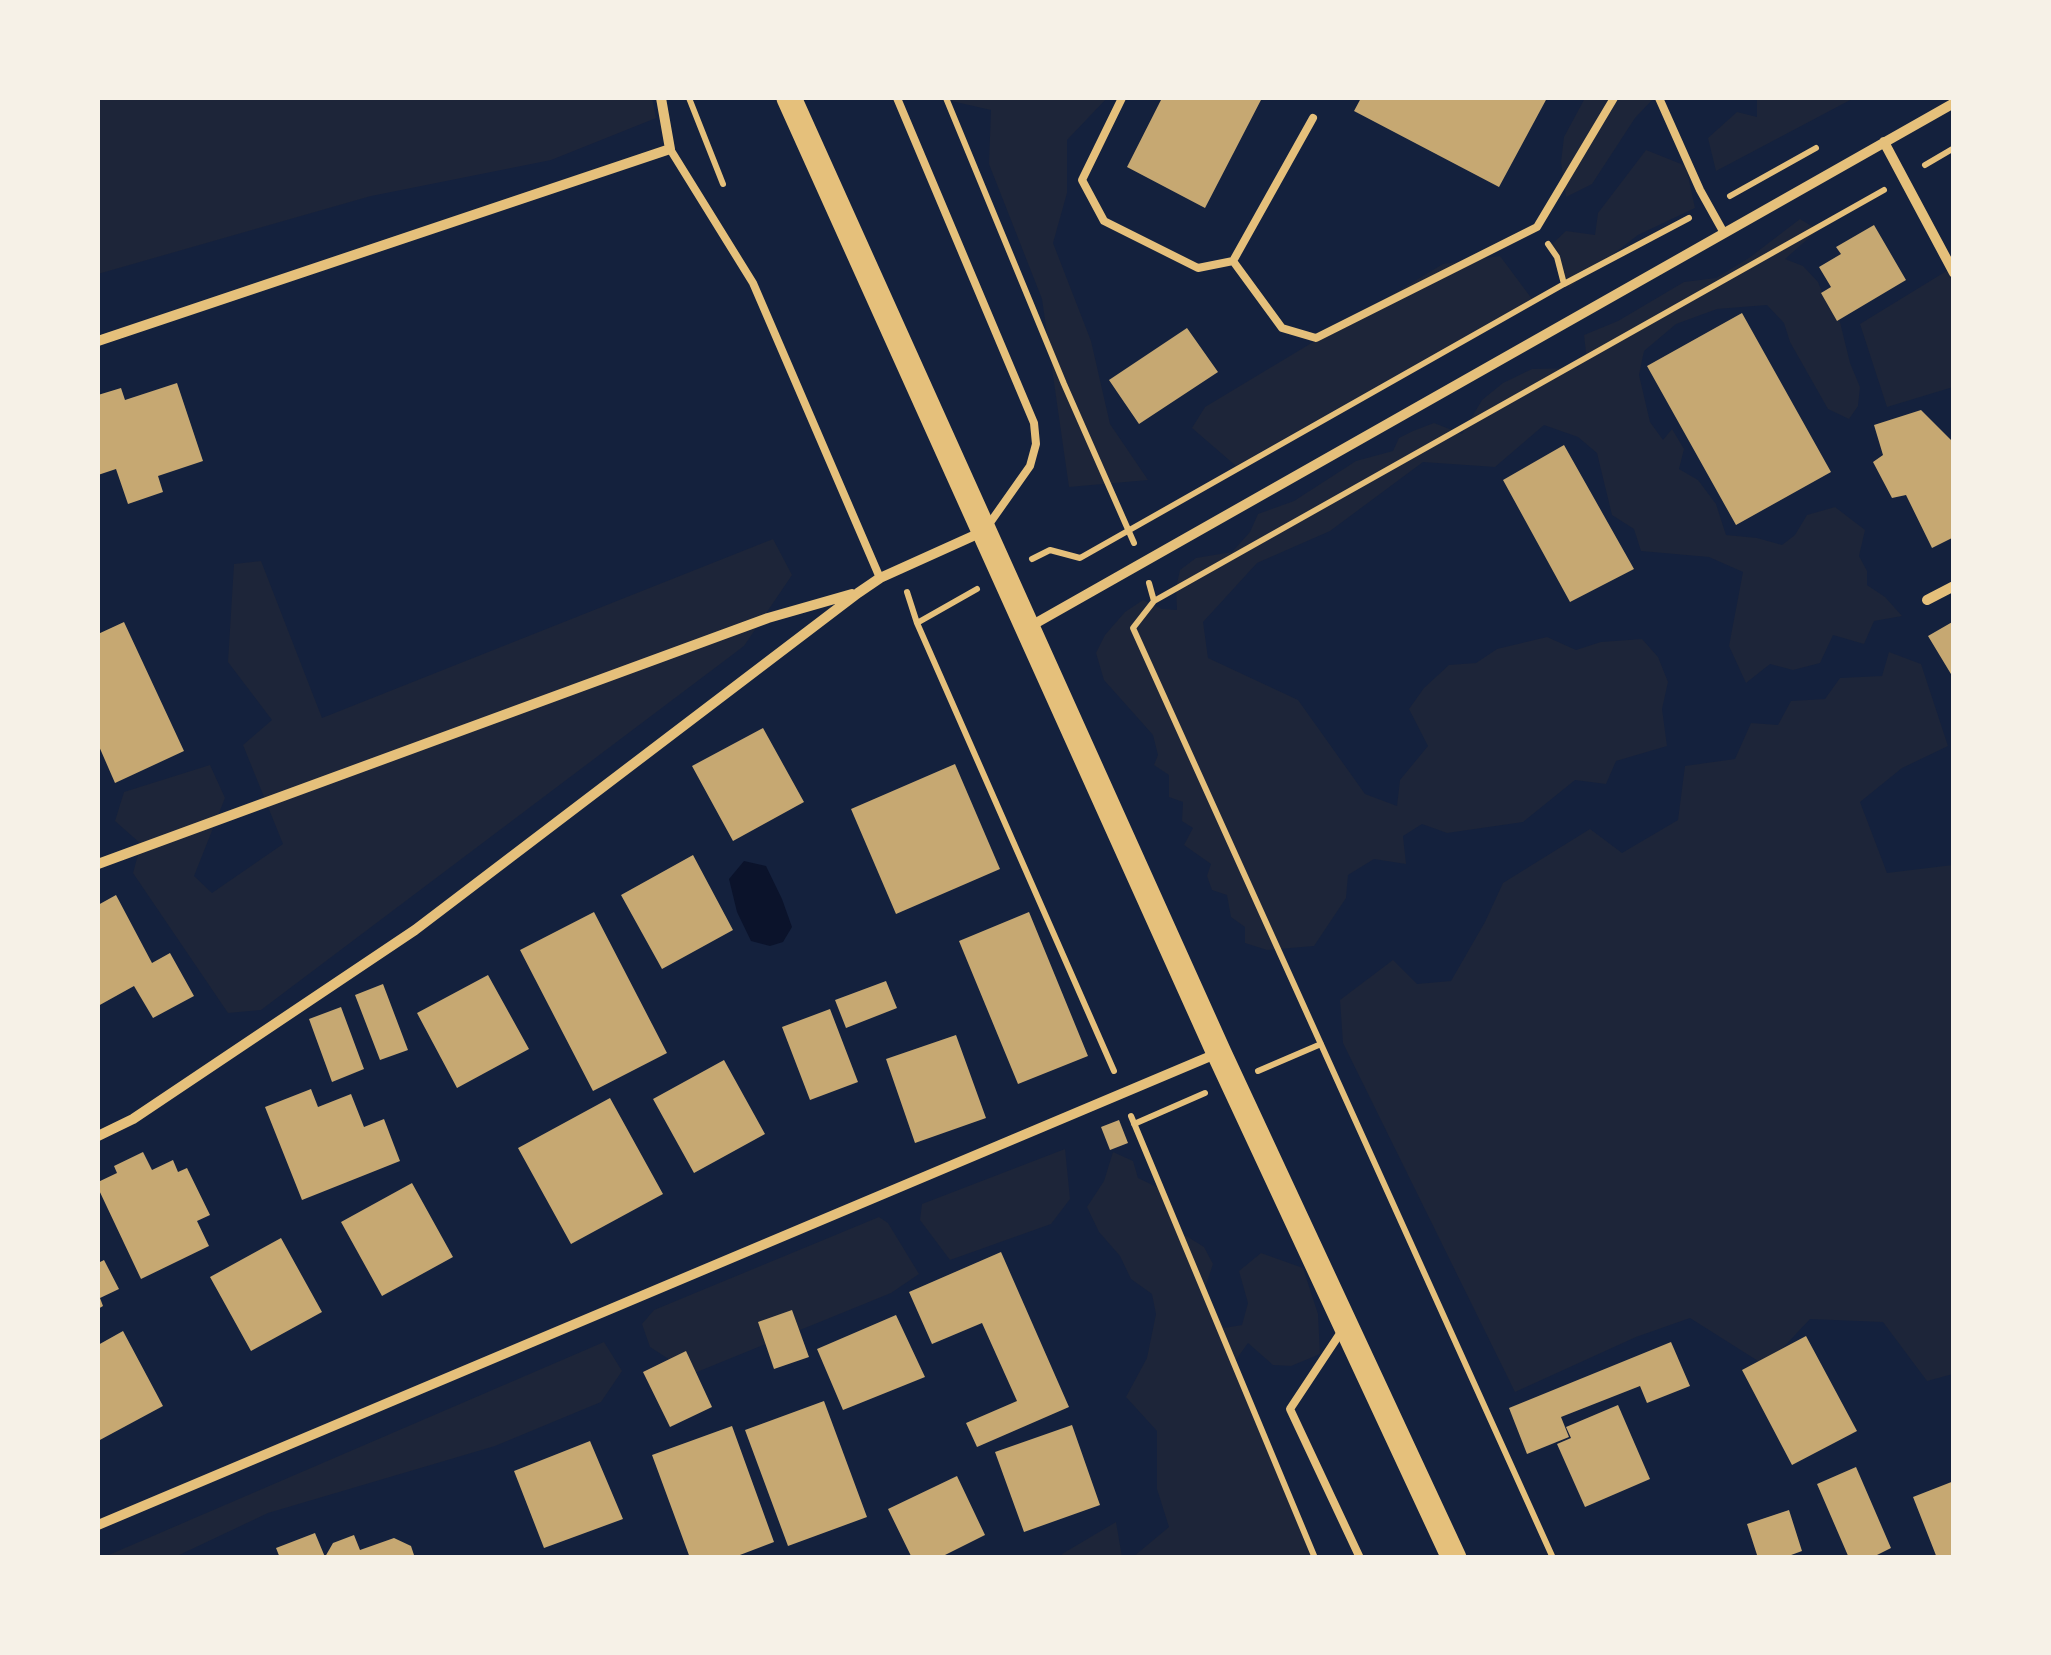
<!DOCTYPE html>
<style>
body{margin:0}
#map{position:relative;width:2051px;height:1655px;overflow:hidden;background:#14213d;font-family:Ubuntu,sans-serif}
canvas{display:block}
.frame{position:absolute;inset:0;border:100px solid #f6f1e7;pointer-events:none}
</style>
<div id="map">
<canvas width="2051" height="1655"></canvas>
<div class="frame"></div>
</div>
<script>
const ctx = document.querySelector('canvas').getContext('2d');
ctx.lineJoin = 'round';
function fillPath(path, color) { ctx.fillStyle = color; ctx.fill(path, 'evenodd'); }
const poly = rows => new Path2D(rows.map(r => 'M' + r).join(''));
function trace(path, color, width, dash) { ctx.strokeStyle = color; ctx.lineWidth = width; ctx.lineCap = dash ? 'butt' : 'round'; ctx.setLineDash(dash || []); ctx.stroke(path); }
const green = poly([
 [98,98,652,98,656,118,551,160,371,196,98,274],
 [938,98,1107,98,1067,140,1067,193,1053,243,1091,341,1110,424,1148,480,1069,487,1042,299,989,164,991,110],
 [1585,98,1654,98,1635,118,1592,184,1566,197,1561,162,1564,137],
 [1757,98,1854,98,1716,171,1708,138,1737,112,1757,117],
 [1646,150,1686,166,1695,208,1638,235,1569,288,1551,245,1566,231,1595,235,1598,213],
 [1800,219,1818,230,1785,259,1803,266,1818,282,1828,307,1839,318,1850,363,1860,387,1858,406,1849,419,1828,409,1790,342,1784,323,1767,305,1717,309,1676,324,1644,351,1639,375,1650,422,1663,440,1672,429,1684,449,1679,469,1698,480,1716,504,1726,535,1757,538,1782,545,1795,535,1807,515,1835,507,1865,530,1859,556,1867,571,1867,585,1885,597,1902,616,1874,621,1864,644,1833,635,1820,663,1793,670,1770,664,1746,683,1729,646,1743,572,1709,557,1641,551,1634,529,1612,515,1597,453,1578,437,1544,425,1495,467,1423,462,1330,531,1257,563,1203,622,1208,658,1298,700,1365,794,1397,806,1400,780,1428,746,1409,709,1424,688,1449,665,1476,663,1497,649,1547,637,1576,650,1601,642,1642,639,1658,657,1668,682,1662,709,1667,746,1616,761,1606,784,1575,780,1523,822,1447,833,1422,824,1403,836,1406,864,1374,859,1348,875,1346,898,1314,946,1267,950,1245,943,1245,927,1231,917,1227,895,1212,890,1207,876,1211,864,1184,845,1193,828,1182,821,1183,802,1169,797,1169,775,1154,765,1158,755,1153,735,1104,680,1096,653,1105,635,1125,612,1143,600,1162,609,1177,610,1176,588,1180,570,1196,558,1232,552,1250,532,1258,514,1294,501,1356,461,1393,451,1399,438,1413,431,1434,423,1462,434,1482,400,1503,383,1532,369,1578,368,1586,353,1584,335,1618,321,1684,282,1716,278,1749,258],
 [1500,256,1532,299,1236,466,1192,428,1205,407,1443,264],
 [1953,267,1953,387,1887,407,1860,324],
 [773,539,792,575,744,646,261,1010,228,1013,133,873,141,844,115,821,124,792,210,765,225,798,194,876,212,893,283,844,243,745,272,720,228,662,234,564,261,561,322,718],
 [1889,652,1921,664,1948,746,1902,768,1860,802,1887,873,1953,865,1953,1374,1927,1381,1883,1322,1810,1319,1766,1366,1690,1318,1636,1337,1515,1392,1343,1043,1340,1000,1393,960,1417,984,1451,981,1485,922,1503,883,1590,829,1622,853,1678,820,1685,766,1735,759,1751,723,1778,725,1791,701,1825,699,1840,678,1882,676],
 [1065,1149,1070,1199,1051,1224,950,1260,920,1220,922,1204],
 [1113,1152,1133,1161,1138,1178,1163,1190,1173,1206,1180,1232,1204,1247,1213,1264,1205,1288,1224,1328,1242,1325,1248,1303,1239,1271,1261,1253,1303,1268,1318,1314,1320,1354,1291,1366,1273,1365,1248,1343,1235,1361,1314,1557,1133,1557,1169,1527,1157,1489,1157,1431,1126,1397,1147,1358,1156,1314,1152,1294,1131,1279,1120,1256,1099,1232,1087,1207,1104,1181],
 [879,1217,888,1223,919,1274,891,1293,692,1374,650,1347,642,1324,654,1310],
 [604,1342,622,1371,601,1402,495,1446,268,1513,175,1557,104,1557],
 [1116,1522,1122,1557,1063,1557,1062,1554]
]);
const water = poly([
 [744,861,766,866,782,899,792,927,783,942,770,946,751,941,737,912,729,879]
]);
const building = poly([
 [1162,98,1262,98,1205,208,1127,167],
 [1361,98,1547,98,1499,187,1354,111],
 [1874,225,1906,280,1837,321,1821,293,1831,287,1819,267,1841,254,1836,247],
 [1742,313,1831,472,1736,525,1647,366],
 [1187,328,1218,372,1139,424,1109,380],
 [177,383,203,461,158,476,163,492,128,504,116,469,98,475,98,395,121,388,125,400],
 [1921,410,1954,443,1954,537,1932,548,1906,495,1892,498,1873,462,1883,455,1874,425],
 [1564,445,1634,569,1570,602,1503,480],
 [1954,621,1954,679,1928,636],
 [124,622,184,751,115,783,98,744,98,634],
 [763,728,804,802,733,841,692,766],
 [955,764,1000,869,896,914,851,809],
 [693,855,733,930,662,969,621,895],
 [116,895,152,963,170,953,194,996,153,1018,134,986,98,1006,98,905],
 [594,912,667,1053,593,1091,520,950],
 [1029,912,1088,1056,1018,1084,959,941],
 [488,975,529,1049,457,1088,417,1013],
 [886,981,897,1008,846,1028,835,1000],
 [383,984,408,1050,380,1060,355,995],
 [341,1007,364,1069,332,1082,309,1019],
 [830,1009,858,1082,810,1100,782,1027],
 [956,1035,986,1118,915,1143,886,1059],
 [724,1060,765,1134,694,1173,653,1099],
 [311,1089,318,1107,351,1094,364,1127,384,1119,400,1161,302,1200,265,1107],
 [610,1098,663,1194,571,1244,518,1148],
 [1119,1120,1128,1143,1110,1150,1101,1127],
 [143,1152,152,1170,173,1160,178,1172,187,1168,210,1215,197,1221,209,1246,141,1279,98,1188,98,1182,117,1173,114,1166],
 [412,1183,453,1257,382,1296,341,1222],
 [281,1238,322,1312,251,1351,210,1277],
 [1001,1252,1069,1407,977,1447,966,1423,1017,1401,982,1323,932,1344,909,1292],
 [104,1260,119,1289,100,1298,103,1306,98,1309,98,1263],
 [792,1310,809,1357,774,1369,758,1322],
 [896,1315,925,1377,843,1410,817,1349],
 [123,1331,163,1406,98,1441,98,1345],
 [1806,1336,1857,1431,1792,1465,1742,1370],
 [1671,1342,1690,1386,1647,1403,1640,1386,1561,1417,1569,1437,1527,1454,1509,1408],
 [686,1351,712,1407,670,1427,643,1372],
 [824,1401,867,1517,788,1546,745,1430],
 [1618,1405,1650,1479,1585,1507,1557,1444,1571,1438,1566,1427],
 [1072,1425,1100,1505,1024,1532,995,1452],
 [732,1426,774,1542,732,1558,690,1558,652,1455],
 [590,1441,623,1519,544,1548,514,1471],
 [1856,1467,1891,1548,1871,1558,1849,1558,1817,1484],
 [957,1476,985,1535,939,1558,912,1558,888,1509],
 [1954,1481,1954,1558,1937,1558,1913,1497],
 [1789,1510,1802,1551,1783,1558,1758,1558,1747,1524],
 [315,1533,325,1557,333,1543,354,1535,360,1550,394,1538,411,1546,415,1558,280,1558,276,1548]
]);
const path = poly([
 [689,98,723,184],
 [946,98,1064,384,1134,543],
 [1925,165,1954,148],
 [1730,196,1816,148],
 [1548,244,1557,257,1564,284],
 [1032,559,1050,550,1080,558,1564,284,1689,218],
 [1149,583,1154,601,1133,628,1553,1558],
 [907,592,917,623,1114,1071],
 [1154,601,1884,190],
 [917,623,977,589],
 [1258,1071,1321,1044],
 [1131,1116,1315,1558],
 [1134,1124,1205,1093]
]);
const service = poly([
 [897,98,1034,423,1036,444,1030,466,987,527],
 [1122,98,1082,180,1104,221,1198,268,1233,261,1313,118],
 [1659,98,1700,190,1724,233],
 [670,149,753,283,880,578],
 [1233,261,1282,328,1316,338,1537,227,1614,98],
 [1341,1332,1290,1409,1360,1558]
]);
const minor = poly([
 [1884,142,1954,273],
 [98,341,670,149,661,98],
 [1927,600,1954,586],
 [1029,627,1954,103],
 [98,864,768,618,852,594],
 [98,1136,133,1119,415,930,858,593,880,578,982,532],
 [98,1525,1218,1053]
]);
const primary = poly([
 [789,98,1219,1053,1454,1558]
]);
fillPath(green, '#1d2539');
fillPath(water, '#0b132b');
fillPath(building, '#c6a872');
trace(path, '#e5c07b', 6);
trace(service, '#e5c07b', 8);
trace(minor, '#e5c07b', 10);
trace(primary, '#e5c07b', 25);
</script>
